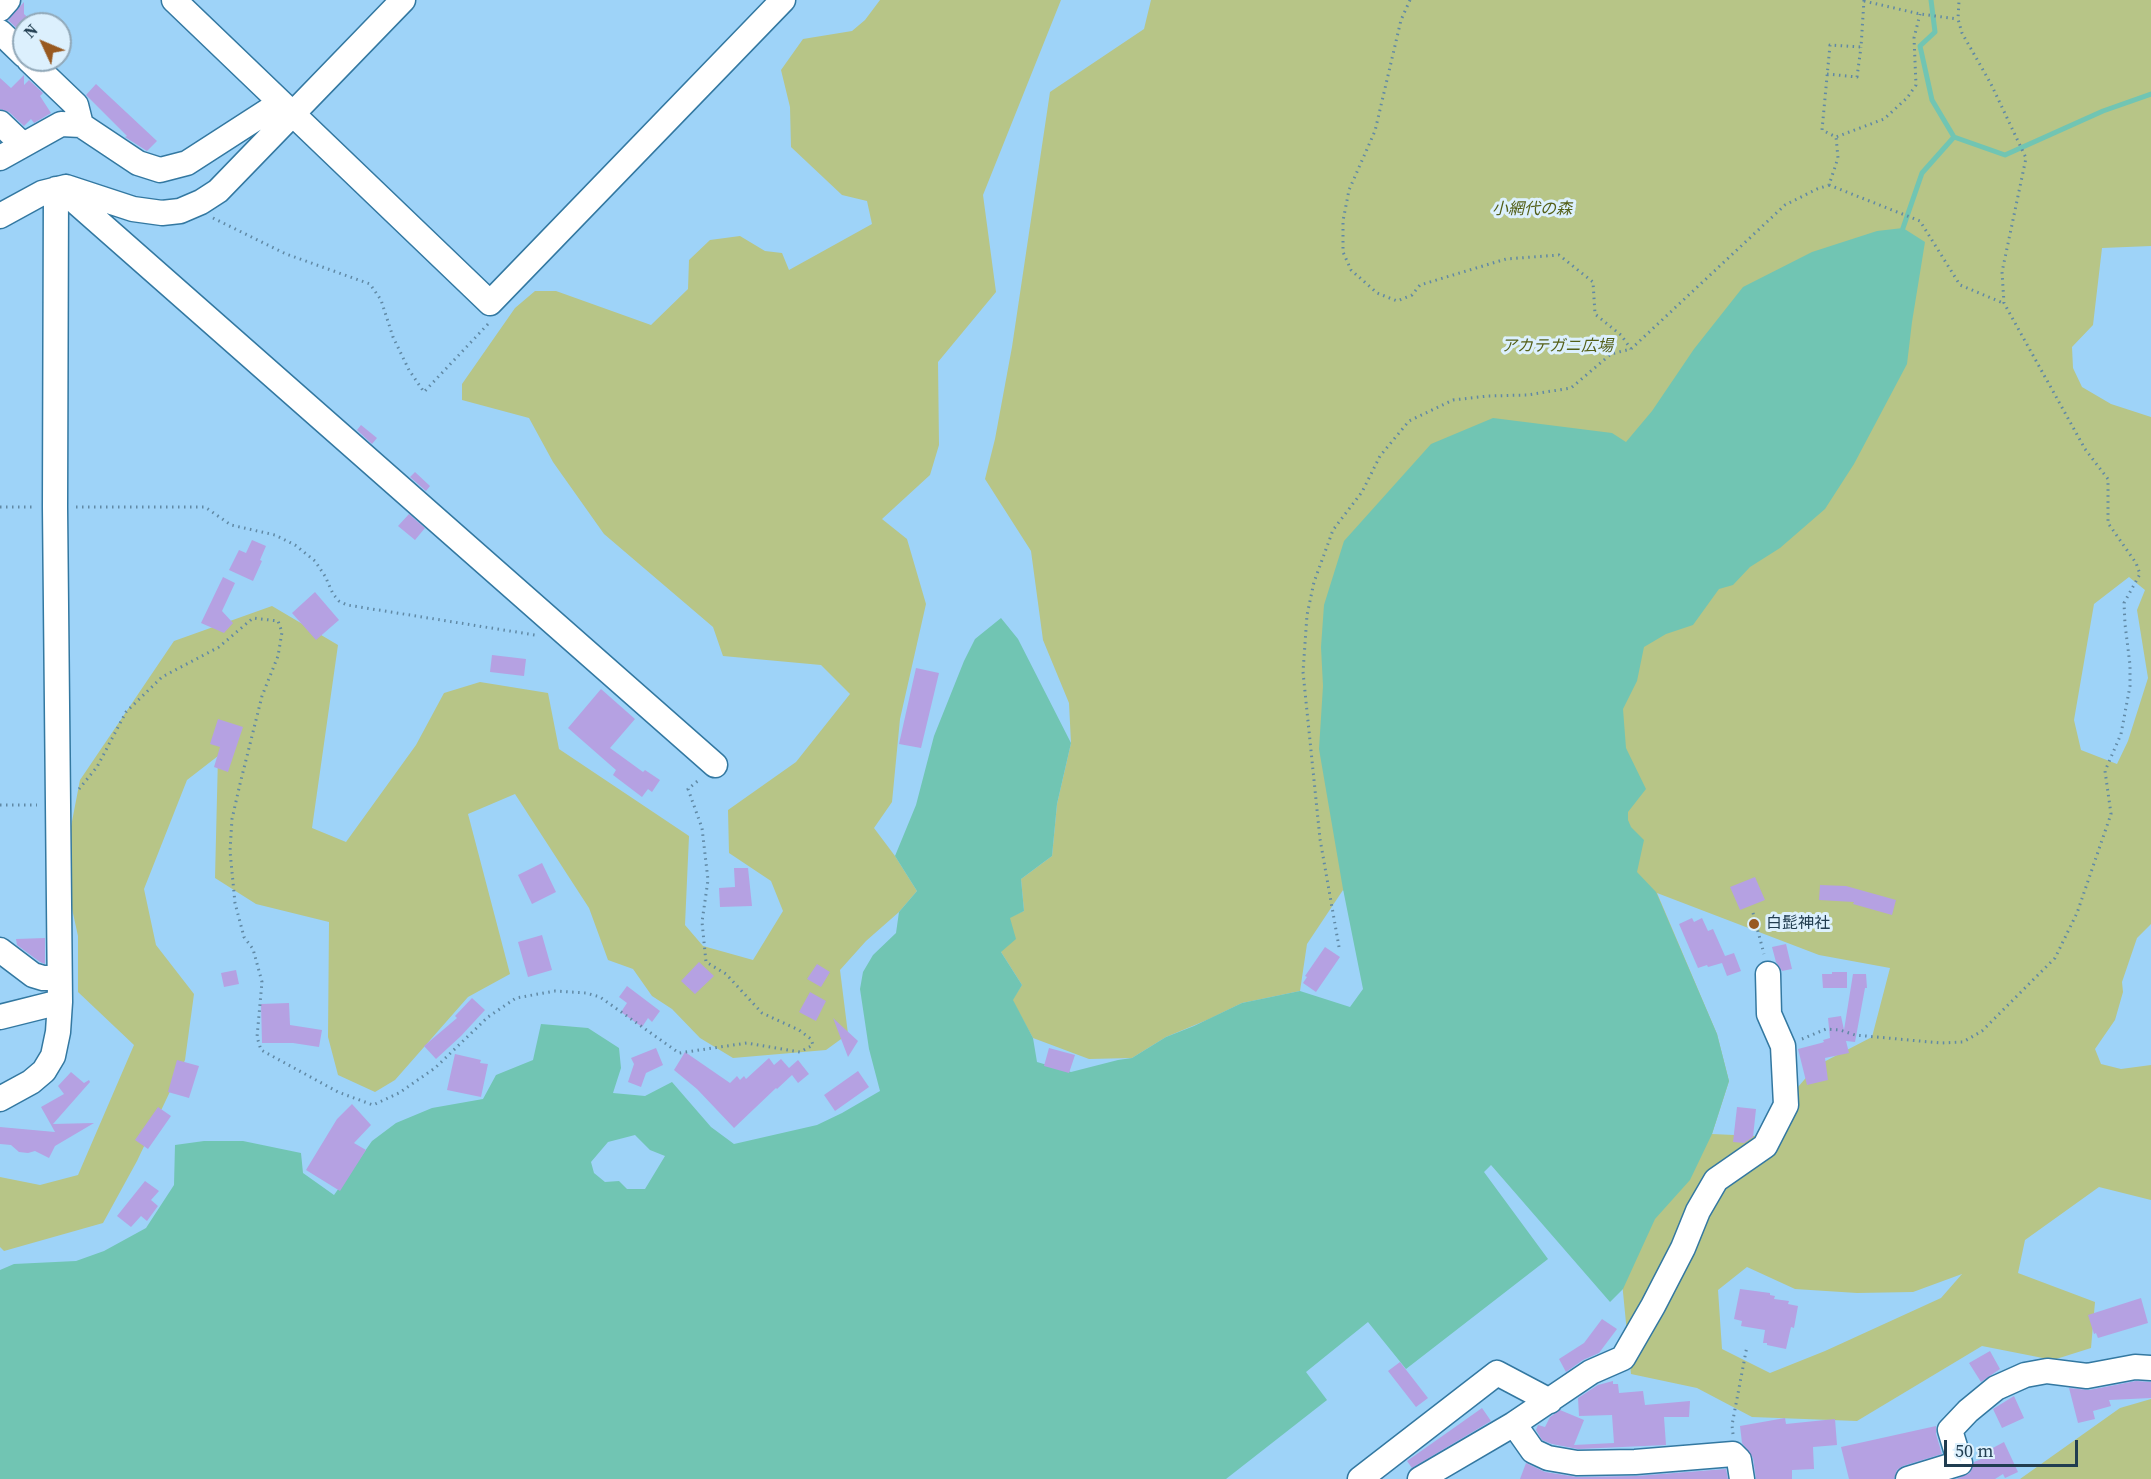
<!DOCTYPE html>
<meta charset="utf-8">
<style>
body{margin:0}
#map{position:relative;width:2151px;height:1479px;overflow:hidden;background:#9ed3f8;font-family:"Source Serif 4",serif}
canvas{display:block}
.north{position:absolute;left:12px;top:12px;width:60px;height:60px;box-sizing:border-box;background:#dcf0fd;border:2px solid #91a8b8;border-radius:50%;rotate:314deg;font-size:16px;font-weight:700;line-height:24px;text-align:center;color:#213d50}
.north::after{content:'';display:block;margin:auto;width:21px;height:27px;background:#985920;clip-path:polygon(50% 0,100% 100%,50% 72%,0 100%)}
.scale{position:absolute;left:1944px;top:1440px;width:134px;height:27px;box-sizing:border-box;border:3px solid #213d50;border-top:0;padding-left:8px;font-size:18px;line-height:21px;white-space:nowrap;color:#213d50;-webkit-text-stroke:4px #dcf0fd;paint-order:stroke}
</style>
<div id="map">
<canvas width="2151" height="1479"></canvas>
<div class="north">N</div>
<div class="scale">50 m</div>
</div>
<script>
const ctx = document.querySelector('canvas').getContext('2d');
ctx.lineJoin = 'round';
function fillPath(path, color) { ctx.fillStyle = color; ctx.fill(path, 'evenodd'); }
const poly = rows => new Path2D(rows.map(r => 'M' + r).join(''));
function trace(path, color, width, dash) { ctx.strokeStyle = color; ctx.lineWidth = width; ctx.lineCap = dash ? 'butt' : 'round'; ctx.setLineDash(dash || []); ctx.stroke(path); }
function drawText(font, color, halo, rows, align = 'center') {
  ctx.font = font + ' "Source Serif 4","Noto Sans JP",serif'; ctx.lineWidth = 6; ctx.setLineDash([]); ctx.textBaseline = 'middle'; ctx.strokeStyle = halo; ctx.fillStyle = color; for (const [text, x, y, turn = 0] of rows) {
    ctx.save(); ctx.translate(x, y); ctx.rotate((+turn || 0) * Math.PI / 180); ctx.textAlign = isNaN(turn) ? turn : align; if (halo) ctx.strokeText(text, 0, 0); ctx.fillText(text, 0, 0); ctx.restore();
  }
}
const green = poly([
 [880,0,1061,0,983,195,996,292,938,362,939,445,930,475,882,519,907,539,926,604,900,719,892,802,874,828,895,856,917,891,899,912,866,941,840,970,848,1034,826,1050,733,1058,700,1038,672,1009,652,996,633,969,608,960,589,908,515,794,468,814,510,974,468,997,395,1080,375,1092,338,1075,328,1037,329,922,256,904,215,878,218,756,187,780,144,889,156,945,194,994,185,1060,137,1161,103,1223,4,1251,0,1247,0,1177,40,1185,78,1175,134,1045,78,992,78,936,63,868,80,780,174,641,272,606,338,645,312,828,346,842,416,745,444,693,480,682,548,693,559,749,689,836,685,925,703,946,753,960,783,911,771,881,729,853,728,810,796,762,850,694,821,665,723,656,713,627,604,534,553,462,529,418,462,400,462,384,515,308,535,291,556,291,651,325,688,289,689,260,710,240,740,236,765,251,782,253,789,270,872,224,867,201,842,195,791,147,790,107,781,70,803,39,852,31,865,20],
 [1151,0,2151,0,2151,246,2102,248,2093,325,2072,347,2073,368,2082,387,2111,404,2151,417,2151,924,2137,938,2122,982,2123,992,2115,1020,2095,1049,2101,1064,2121,1069,2151,1065,2151,1200,2099,1187,2025,1240,2018,1273,2095,1302,2091,1348,2053,1360,1982,1346,1857,1421,1752,1417,1697,1388,1631,1374,1614,1200,1343,890,1307,944,1300,991,1242,1003,1207,1020,1166,1037,1132,1058,1089,1059,1033,1038,1012,1000,1022,985,1001,952,1010,917,1024,911,1021,879,1052,856,1057,804,1071,743,1069,703,1043,640,1031,551,985,479,995,439,1012,347,1050,92,1144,29],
 [2129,577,2145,590,2137,610,2148,678,2128,741,2117,764,2081,750,2074,720,2094,604],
 [1657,893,1819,955,1890,968,1872,1037,1816,1066,1756,1136,1712,1134,1729,1081,1717,1034],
 [1747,1267,1795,1289,1857,1293,1913,1292,1962,1274,1941,1298,1825,1351,1770,1373,1722,1349,1718,1290],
 [2151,1399,2151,1479,2020,1479,2120,1408]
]);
const water = poly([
 [1903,228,1925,242,1912,322,1907,364,1854,464,1825,509,1780,548,1750,567,1733,585,1719,589,1693,625,1666,634,1644,647,1637,681,1623,709,1626,748,1646,789,1628,812,1628,820,1631,827,1644,840,1637,872,1656,892,1717,1034,1729,1081,1712,1134,1690,1180,1655,1219,1623,1289,1610,1302,1491,1165,1484,1172,1548,1259,1406,1369,1368,1322,1306,1372,1327,1400,1226,1479,0,1479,0,1270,14,1264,76,1261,104,1251,146,1228,174,1185,175,1145,204,1141,243,1141,301,1153,303,1173,334,1195,372,1141,396,1123,432,1108,483,1099,496,1075,533,1060,541,1024,588,1028,619,1048,621,1068,613,1093,645,1096,672,1082,711,1127,734,1144,817,1125,842,1113,880,1091,869,1049,860,989,863,972,873,955,896,933,899,912,917,891,895,856,916,805,934,736,964,661,975,639,1001,618,1018,639,1071,743,1057,804,1052,856,1021,879,1024,911,1010,918,1016,939,1001,952,1022,985,1013,1000,1033,1038,1037,1062,1071,1072,1118,1060,1132,1058,1166,1037,1194,1026,1242,1003,1300,991,1350,1007,1363,989,1343,889,1319,749,1323,686,1321,647,1324,605,1344,541,1431,444,1493,418,1612,433,1626,442,1652,411,1694,349,1743,287,1812,252,1877,231],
 [635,1135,650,1150,665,1156,645,1189,627,1189,619,1181,605,1182,594,1173,591,1162,608,1142]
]);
const stream = poly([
 [1954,137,2005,155,2103,111,2151,94],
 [1903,228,1922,173,1954,137,1932,100,1920,46,1935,32,1931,0]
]);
const building = poly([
 [24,2,24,14,35,24,24,24,24,35,8,20],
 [24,75,24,85,29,80,43,93,40,96,51,113,34,123,31,119,24,126,9,112,0,109,0,78,11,88],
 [96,84,157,141,147,151,125,137,127,136,86,95],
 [361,425,377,438,372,444,357,430],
 [415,472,430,486,426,491,410,477],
 [409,514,425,528,415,540,398,526],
 [252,540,266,546,260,560,262,561,253,581,229,570,239,550,246,553],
 [223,577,235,583,222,611,233,623,224,633,201,623],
 [315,592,339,620,316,640,292,613],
 [492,655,526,659,524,676,490,672],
 [916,668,939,673,921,748,899,744],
 [601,689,635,719,610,748,643,772,645,770,660,780,652,792,648,789,642,797,613,775,616,770,568,728],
 [218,719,243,727,228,772,214,767,220,747,210,744],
 [542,863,556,892,532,904,518,875],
 [734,868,748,868,752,906,720,907,719,888,735,887],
 [1755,877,1765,900,1740,910,1730,887],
 [1820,885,1846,886,1896,900,1892,915,1853,904,1854,902,1819,900],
 [1692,918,1694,922,1702,918,1708,931,1713,929,1725,956,1734,953,1741,971,1727,976,1722,963,1708,967,1707,965,1698,968,1679,924],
 [542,935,552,970,528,977,518,942],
 [45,938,45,964,40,962,17,945,16,939],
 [1786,944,1792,969,1782,971,1776,962,1772,947],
 [1325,947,1340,957,1316,992,1303,983,1307,977,1305,976],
 [699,962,714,976,695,994,681,981],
 [817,964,830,972,821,987,807,979],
 [236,970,239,984,224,987,221,973],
 [1832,972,1847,972,1847,988,1823,988,1822,974,1832,974],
 [1853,974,1866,974,1867,988,1865,988,1855,1042,1846,1041,1849,1053,1825,1058,1828,1080,1807,1085,1798,1049,1821,1043,1824,1042,1823,1040,1830,1038,1828,1018,1841,1016,1844,1030],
 [627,986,660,1011,652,1022,648,1018,642,1027,621,1012,627,1003,619,997],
 [810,992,826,1001,816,1021,799,1012],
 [472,998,485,1010,461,1036,436,1059,424,1046,457,1018,455,1016],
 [289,1003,290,1025,322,1030,319,1047,293,1043,262,1043,261,1004],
 [833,1018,858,1041,848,1057],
 [656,1048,663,1065,646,1073,641,1087,628,1082,634,1064,631,1058],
 [1049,1048,1075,1055,1069,1073,1044,1066],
 [685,1052,730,1083,737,1076,740,1080,744,1076,746,1079,769,1058,774,1065,781,1059,789,1068,798,1060,809,1074,798,1083,792,1075,777,1089,776,1088,734,1128,697,1089,674,1070],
 [455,1054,481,1060,480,1063,488,1064,481,1097,447,1090],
 [177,1060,199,1066,189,1098,168,1092],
 [858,1071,869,1087,835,1111,824,1095],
 [71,1072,84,1083,89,1080,90,1082,53,1124,94,1123,55,1146,49,1158,35,1151,28,1153,19,1152,11,1145,0,1144,0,1127,55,1132,41,1107,64,1094,58,1086],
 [352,1104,371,1125,354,1143,366,1150,340,1191,306,1170,337,1119],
 [158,1107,171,1116,148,1149,135,1140],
 [1737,1107,1756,1109,1753,1137,1744,1143,1733,1142],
 [145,1181,159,1191,151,1200,158,1206,147,1221,141,1216,131,1227,117,1216],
 [1740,1289,1770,1293,1770,1295,1775,1296,1774,1299,1789,1301,1788,1304,1798,1306,1794,1328,1791,1327,1786,1349,1767,1345,1767,1343,1763,1343,1765,1330,1741,1326,1742,1321,1734,1319],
 [2141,1298,2148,1323,2098,1338,2096,1333,2094,1334,2088,1315],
 [1602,1319,1617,1329,1599,1353,1583,1360,1566,1372,1559,1359,1584,1343],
 [1990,1351,2000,1369,1981,1382,1969,1363],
 [1400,1362,1428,1398,1416,1407,1388,1371],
 [1613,1381,1613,1384,1618,1384,1619,1393,1643,1391,1645,1405,1690,1401,1689,1417,1664,1417,1666,1445,1578,1449,1552,1444,1542,1440,1536,1430,1538,1425,1545,1427,1550,1417,1560,1410,1584,1420,1574,1445,1614,1443,1612,1415,1579,1416,1578,1398,1598,1385],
 [2136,1381,2151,1382,2151,1398,2109,1400,2111,1406,2093,1411,2095,1419,2078,1423,2069,1388,2089,1390],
 [2014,1396,2024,1418,2002,1428,1993,1409],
 [1482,1408,1491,1421,1412,1468,1407,1461],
 [1785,1418,1786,1424,1835,1419,1837,1445,1813,1447,1814,1469,1792,1470,1792,1479,1756,1479,1753,1458,1742,1443,1740,1426],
 [1936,1426,1936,1434,1942,1454,1903,1466,1897,1470,1894,1479,1849,1479,1841,1447],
 [2004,1442,2018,1472,2005,1478,2003,1474,1995,1479,1956,1479,1970,1473,1974,1462,1991,1455,1989,1450],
 [1526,1463,1545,1472,1577,1477,1636,1476,1726,1469,1728,1479,1520,1479]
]);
const path = poly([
 [1410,0,1401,20,1375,131,1349,190,1343,221,1343,252,1351,270,1377,293,1397,301,1412,295,1420,285,1506,259,1559,255,1593,282,1595,314,1621,335,1631,349],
 [1864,0,1861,47,1830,45,1822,130,1836,137,1884,119,1907,98,1916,85,1914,38,1920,14],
 [1864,1,1920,14,1958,19],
 [1827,74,1857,77,1861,47],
 [1829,185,1920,221,1960,285,2003,303],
 [213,218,286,254,370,284,381,300,393,337,409,370,424,392,489,323],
 [0,507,36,507],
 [76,507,205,507,231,525,275,535,295,545,315,561,325,576,333,594,339,601,347,605,535,635],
 [79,789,97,767,126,712,162,677,219,647,253,618,278,621,282,632,278,656,262,696,240,784,232,819,230,851,235,903,244,937,253,949,262,982,257,1037,261,1050,338,1092,373,1105,399,1093,435,1068,488,1017,516,998,555,991,586,993,600,997,679,1053,747,1043,800,1052,813,1045,811,1039,799,1030,762,1013,726,974,706,962,702,922,708,880,702,828,688,789,700,779],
 [0,805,37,805],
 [1753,913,1764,954],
 [1339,947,1320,839,1303,672,1307,615,1314,582,1333,530,1362,492,1380,456,1409,421,1453,400,1488,396,1527,395,1571,388,1611,354,1631,349,1785,205,1817,189,1829,185,1838,158,1836,137],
 [1802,1039,1826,1029,1840,1030,1855,1035,1941,1043,1963,1042,1982,1031,2055,958,2077,913,2111,814,2105,771,2121,734,2130,686,2130,665,2125,624,2124,603,2140,574,2136,563,2108,523,2108,479,2085,449,2004,303,2002,272,2026,158,1991,84,1962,33,1958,19,1959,1],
 [1733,1434,1732,1425,1747,1346]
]);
const minor = poly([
 [174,0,490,303,783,0],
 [0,9,8,0],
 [0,32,24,55],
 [29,60,76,105,81,125],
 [0,123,23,145],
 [0,158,61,124,81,125,138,163,160,170,187,163,280,103],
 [66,187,77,203,715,765],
 [0,216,42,193,66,187,133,209,162,213,180,211,201,202,218,191,403,0],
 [0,950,33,975,43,978,59,978],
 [0,1017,60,1002],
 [0,1099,31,1082,44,1071,53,1056,58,1032,60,1002,55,507,56,189],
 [1360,1479,1497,1373,1550,1401],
 [1420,1479,1514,1424],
 [1742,1479,1739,1460,1733,1454,1635,1462,1577,1463,1548,1458,1533,1451,1514,1424,1591,1372,1623,1358,1653,1306,1683,1248,1698,1211,1716,1180,1765,1146,1786,1105,1783,1046,1769,1014,1768,974],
 [1908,1479,1960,1463,1950,1430,1968,1411,1996,1388,2025,1375,2047,1371,2087,1376,2135,1367,2151,1368]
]);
const markers = [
 [1754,924,6,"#985920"]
];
const parkNames = [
 ["小網代の森",1532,210],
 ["アカテガニ広場",1557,347]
];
const poiNames = [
 ["白髭神社",1766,924]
];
fillPath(green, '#b7c587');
fillPath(water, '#71c5b3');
trace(stream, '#71c5b3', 5);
fillPath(building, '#b5a1e2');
trace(minor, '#3378a1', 27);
trace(path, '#6089a5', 3, [1.5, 4.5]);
trace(minor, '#fff', 24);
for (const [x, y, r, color] of markers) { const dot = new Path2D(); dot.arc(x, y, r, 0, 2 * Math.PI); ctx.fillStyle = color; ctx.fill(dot); trace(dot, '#dcf0fd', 2); }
drawText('italic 16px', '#535f18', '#dcf0fd', parkNames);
drawText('16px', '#213d50', '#dcf0fd', poiNames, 'left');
</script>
